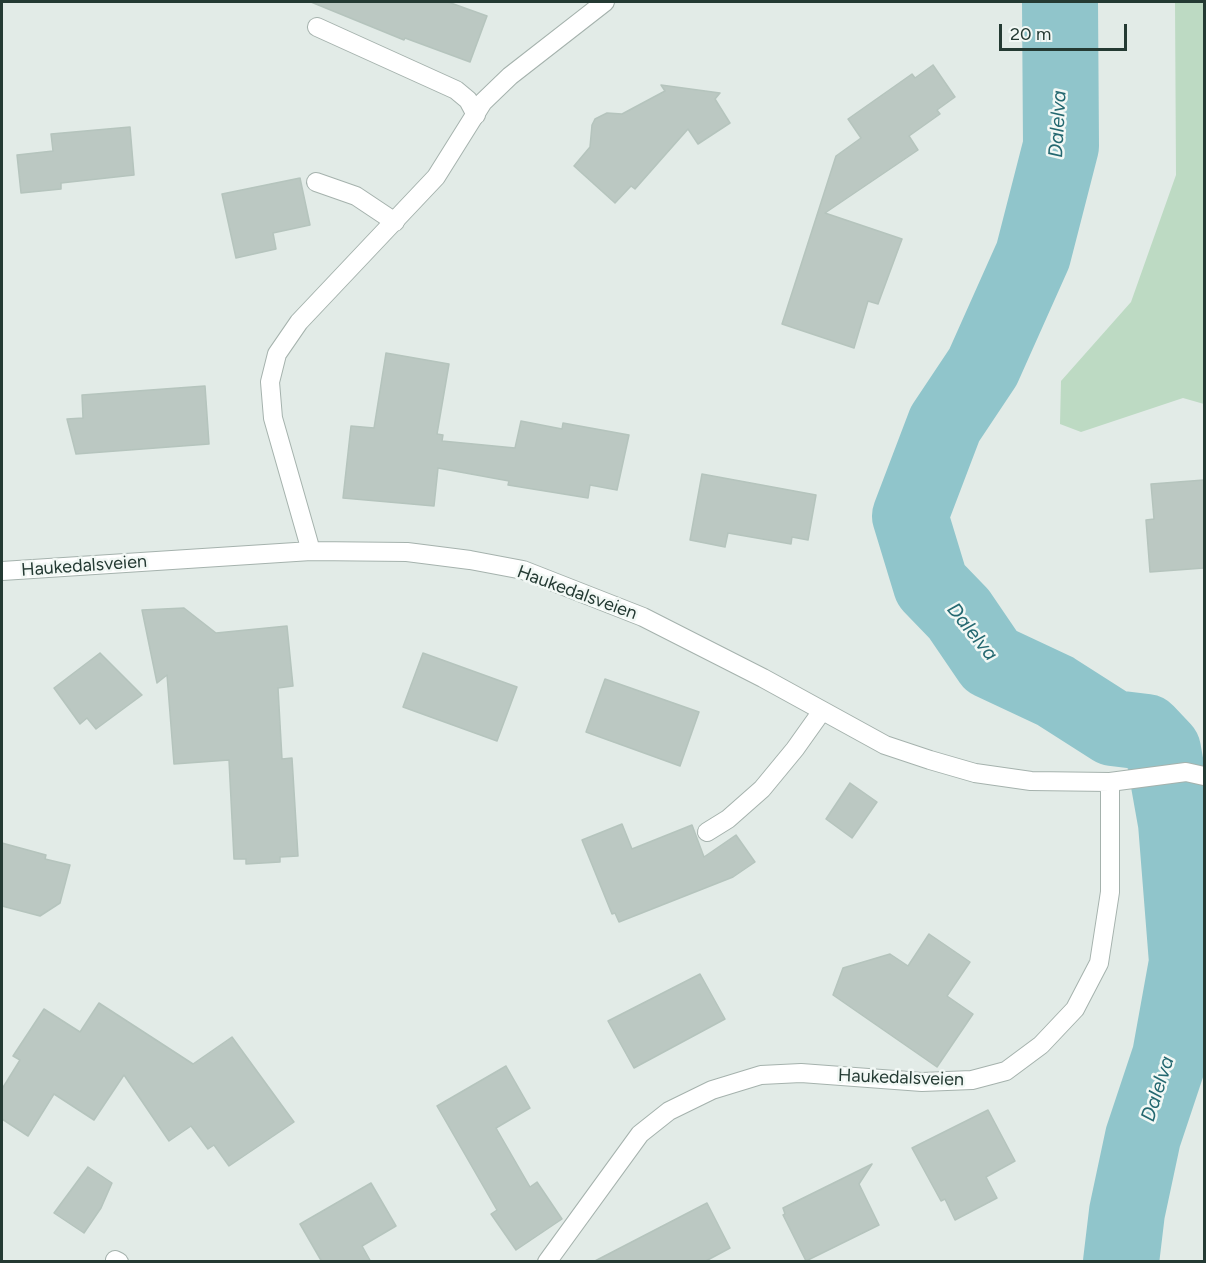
<!DOCTYPE html>
<style>
body{margin:0}
#map{position:relative;width:1206px;height:1263px;overflow:hidden;background:#e2ebe7;font-family:Figtree,sans-serif}
canvas{display:block}
.frame{position:absolute;inset:0;border:3px solid #243a33;pointer-events:none}
.scale{position:absolute;left:999px;top:24px;width:128px;height:27px;box-sizing:border-box;border:3px solid #243a33;border-top:0;padding-left:8px;font-size:18px;line-height:21px;white-space:nowrap;color:#243a33;-webkit-text-stroke:4px #f2f8f5;paint-order:stroke}
</style>
<div id="map">
<canvas width="1206" height="1263"></canvas>
<div class="frame"></div>
<div class="scale">20 m</div>
</div>
<script>
const ctx = document.querySelector('canvas').getContext('2d');
ctx.lineJoin = 'round';
function fillPath(path, color) { ctx.fillStyle = color; ctx.fill(path, 'evenodd'); }
const poly = rows => new Path2D(rows.map(r => 'M' + r).join(''));
function trace(path, color, width, dash) { ctx.strokeStyle = color; ctx.lineWidth = width; ctx.lineCap = dash ? 'butt' : 'round'; ctx.setLineDash(dash || []); ctx.stroke(path); }
function drawText(font, color, halo, rows, align = 'center') {
  ctx.font = font + ' Figtree,sans-serif'; ctx.lineWidth = 5; ctx.setLineDash([]); ctx.textBaseline = 'middle'; ctx.strokeStyle = halo; ctx.fillStyle = color; for (const [text, x, y, turn = 0] of rows) {
    ctx.save(); ctx.translate(x, y); ctx.rotate((+turn || 0) * Math.PI / 180); ctx.textAlign = isNaN(turn) ? turn : align; if (halo) ctx.strokeText(text, 0, 0); ctx.fillText(text, 0, 0); ctx.restore();
  }
}
const green = poly([
 [1175,2,1204,2,1204,404,1183,398,1081,432,1060,424,1061,381,1131,302,1176,175]
]);
const water = poly([
 [1143,1137,1157,1237,1142,1261,1112,1261,1095,1195,1109,1148]
]);
const river = poly([
 [1060,2,1061,146,1033,255,983,367,945,424,910,516,931,585,959,614,991,661,1055,691,1113,728,1146,732,1163,750,1176,823,1187,962,1170,1056,1143,1137,1127,1212,1121,1262]
]);
const building = poly([
 [311,2,448,2,487,16,470,62,405,38,404,40,311,2],
 [933,65,955,97,937,110,940,114,909,136,918,150,825,213,902,239,878,304,868,301,854,348,782,324,836,156,861,138,848,119,912,74,915,78,933,65],
 [661,85,720,93,715,99,730,123,698,144,688,129,635,189,631,186,615,203,574,166,590,147,592,125,595,119,607,113,622,114,665,91,661,85],
 [130,127,134,175,61,183,61,189,21,193,17,155,53,151,51,134,130,127],
 [300,178,310,225,273,233,276,249,236,258,222,194,300,178],
 [386,353,449,364,437,434,443,435,442,441,515,448,521,421,562,429,563,423,629,435,617,490,590,485,588,498,508,485,509,481,438,468,434,506,343,498,351,426,374,428,386,353],
 [205,386,209,444,76,454,67,419,83,418,82,395,205,386],
 [702,474,816,495,808,540,792,537,791,544,728,533,725,547,690,540,702,474],
 [1204,480,1204,568,1150,572,1146,520,1154,519,1151,484,1204,480],
 [184,608,216,633,287,626,293,686,278,688,282,759,292,758,298,856,280,857,280,862,246,864,246,859,234,859,229,760,174,764,167,675,157,683,142,610,184,608],
 [100,653,142,695,96,729,87,718,80,724,54,688,100,653],
 [423,653,517,687,497,741,403,707,423,653],
 [605,679,699,712,680,766,586,732,605,679],
 [850,783,877,802,852,838,826,819,850,783],
 [622,824,632,849,692,825,704,857,736,835,755,862,733,877,619,922,615,913,612,914,582,840,622,824],
 [2,843,46,855,45,859,70,865,60,903,40,916,2,906,2,843],
 [929,934,970,962,947,996,973,1014,937,1067,833,995,843,968,890,954,908,966,929,934],
 [700,974,725,1019,634,1068,608,1021,700,974],
 [99,1003,193,1064,232,1037,294,1122,229,1166,214,1145,208,1149,191,1126,169,1141,124,1075,94,1120,54,1094,28,1136,2,1119,2,1089,20,1060,13,1056,44,1009,80,1032,99,1003],
 [506,1066,530,1108,496,1128,530,1187,537,1182,562,1219,516,1250,491,1214,497,1210,437,1106,506,1066],
 [988,1110,1015,1161,986,1177,997,1198,955,1220,945,1199,941,1201,912,1148,988,1110],
 [872,1164,859,1184,879,1225,806,1261,783,1215,785,1214,783,1208,872,1164],
 [88,1167,112,1183,101,1208,84,1233,54,1213,88,1167],
 [371,1183,396,1226,362,1246,371,1262,322,1262,300,1224,371,1183],
 [707,1203,730,1248,704,1262,593,1262,707,1203]
]);
const lane = poly([
 [317,27,456,90,468,100,476,115],
 [316,182,356,196,395,222],
 [707,832,728,819,762,789,795,749,822,711]
]);
const street = poly([
 [311,551,273,418,270,382,277,354,299,322,436,177,483,102,510,76,605,2],
 [2,571,311,551,407,552,470,560,523,570,643,617,763,678,885,745,930,760,975,773,1031,781,1110,782,1186,772,1204,776],
 [115,1260,119,1262],
 [547,1262,640,1134,669,1111,712,1090,761,1075,801,1073,922,1082,972,1080,1006,1071,1041,1045,1075,1009,1099,963,1110,892,1110,782]
]);
const streetNames = [
 ["Haukedalsveien",84,566,-4],
 ["Haukedalsveien",577,593,20],
 ["Haukedalsveien",901,1078,2]
];
const waterNames = [
 ["Dalelva",1058,124,-87],
 ["Dalelva",972,632,51],
 ["Dalelva",1158,1089,-72]
];
fillPath(green, '#bddac3');
fillPath(water, '#90c5cb');
trace(river, '#90c5cb', 76);
fillPath(building, '#bbc8c2');
trace(building, '#b5c4bd', 1.5);
trace(lane, '#a5b2ad', 20);
trace(street, '#a5b2ad', 20);
trace(lane, '#fff', 18);
trace(street, '#fff', 18);
drawText('18px', '#243a33', '#f2f8f5', streetNames);
drawText('italic 20px', '#246870', '#f2f8f5', waterNames);
</script>
